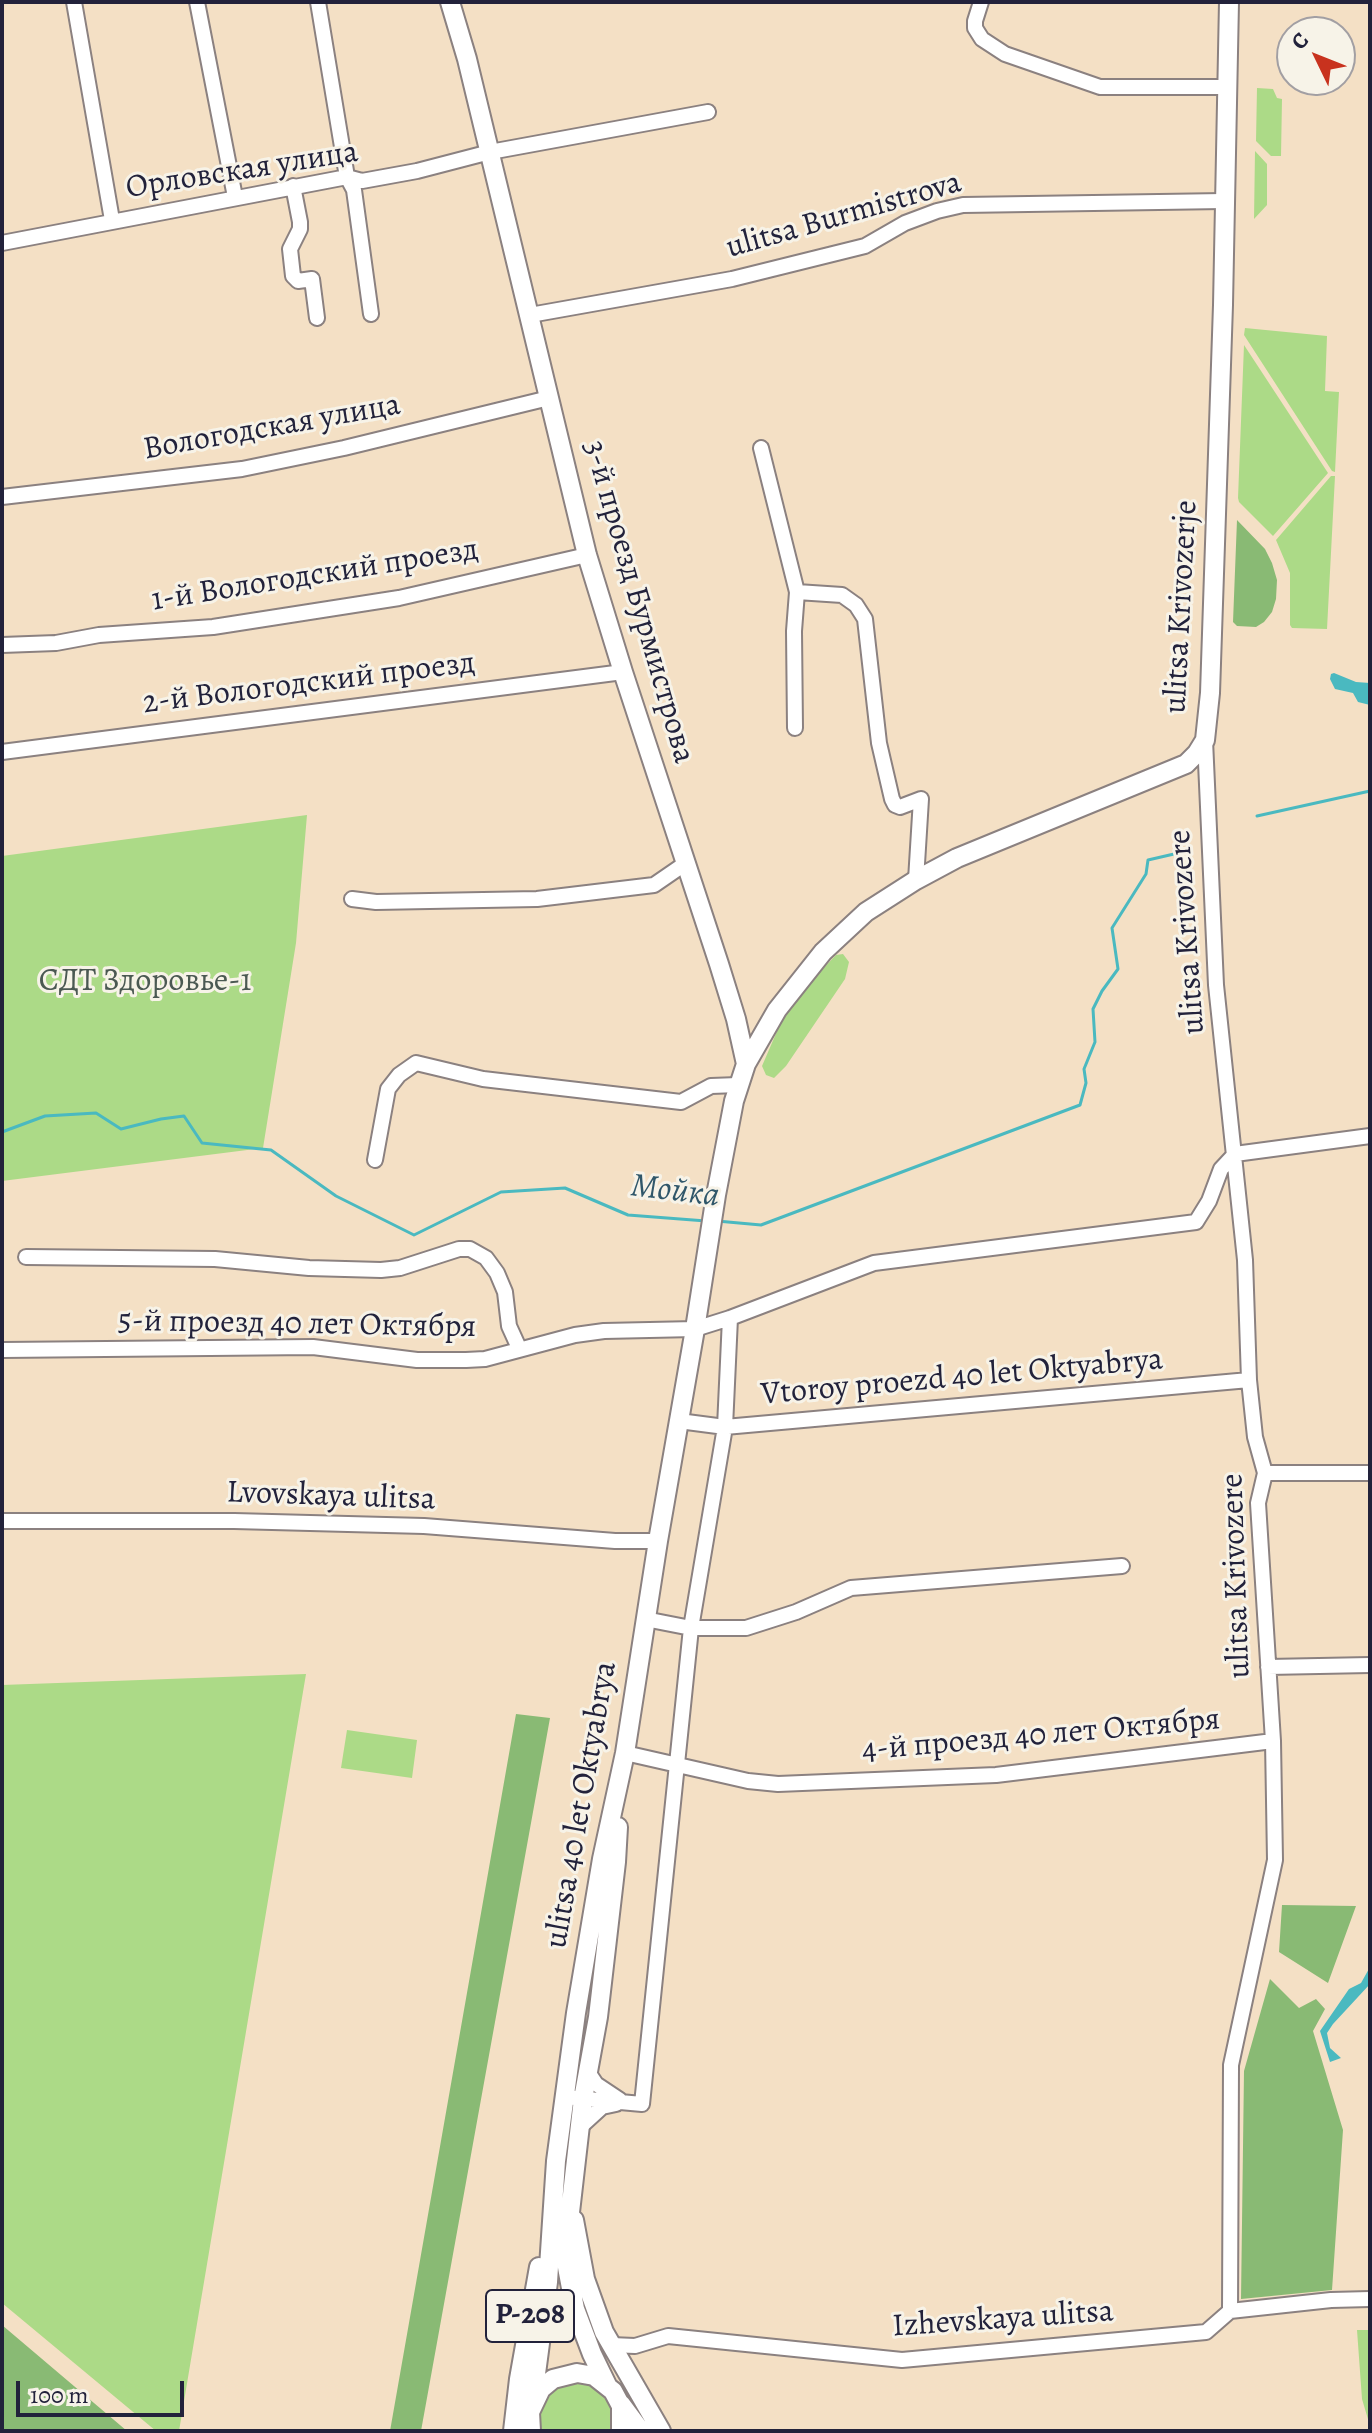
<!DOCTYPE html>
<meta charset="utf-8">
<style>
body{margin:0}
#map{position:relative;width:1372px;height:2433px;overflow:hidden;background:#f4e0c5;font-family:Alegreya,serif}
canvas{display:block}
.frame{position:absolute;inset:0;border:4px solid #22223b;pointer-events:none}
.north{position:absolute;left:1276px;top:16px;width:80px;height:80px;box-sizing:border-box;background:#f7f3e8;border:2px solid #a29fa3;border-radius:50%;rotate:313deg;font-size:22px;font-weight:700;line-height:32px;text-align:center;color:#22223b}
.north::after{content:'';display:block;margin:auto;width:28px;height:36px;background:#c8321e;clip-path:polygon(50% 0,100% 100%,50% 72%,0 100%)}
.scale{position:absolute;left:16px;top:2381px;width:168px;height:36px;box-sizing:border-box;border:4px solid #22223b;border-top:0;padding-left:10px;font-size:24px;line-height:28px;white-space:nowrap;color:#22223b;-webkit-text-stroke:6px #f7f3e8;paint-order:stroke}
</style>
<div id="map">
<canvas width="1372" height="2433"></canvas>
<div class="frame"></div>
<div class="north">С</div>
<div class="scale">100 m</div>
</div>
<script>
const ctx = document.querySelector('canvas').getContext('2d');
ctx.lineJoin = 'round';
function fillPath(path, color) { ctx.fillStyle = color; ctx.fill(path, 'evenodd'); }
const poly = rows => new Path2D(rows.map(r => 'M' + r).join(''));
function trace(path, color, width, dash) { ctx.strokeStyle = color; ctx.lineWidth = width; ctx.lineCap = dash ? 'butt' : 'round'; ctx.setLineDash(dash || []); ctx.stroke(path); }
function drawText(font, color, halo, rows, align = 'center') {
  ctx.font = font + ' Alegreya,serif'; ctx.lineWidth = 6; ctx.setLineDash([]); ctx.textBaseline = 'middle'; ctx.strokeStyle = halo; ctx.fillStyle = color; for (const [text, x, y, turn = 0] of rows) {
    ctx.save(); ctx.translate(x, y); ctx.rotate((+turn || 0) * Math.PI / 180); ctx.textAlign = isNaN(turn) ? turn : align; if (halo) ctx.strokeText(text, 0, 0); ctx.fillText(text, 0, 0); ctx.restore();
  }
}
const green = poly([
 [1257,88,1273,89,1277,98,1282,99,1281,156,1271,156,1256,141],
 [1255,151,1267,164,1267,205,1254,219],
 [1245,328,1327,336,1325,391,1339,392,1335,472,1332,471,1244,335],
 [1244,345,1328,473,1273,536,1239,502,1238,498],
 [1331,476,1335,476,1327,629,1292,628,1290,625,1290,573,1276,540],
 [307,815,296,943,263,1148,2,1181,2,856],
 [843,954,849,962,845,979,786,1066,774,1078,766,1075,762,1066,781,1022,794,999,836,955],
 [306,1674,179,2431,156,2431,2,2303,2,1685],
 [347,1730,417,1740,412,1778,341,1768],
 [1357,2330,1370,2330,1370,2426,1362,2399],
 [584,2381,603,2391,614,2408,613,2431,539,2431,537,2420,542,2400,557,2385]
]);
const forest = poly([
 [1237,520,1265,549,1272,563,1277,580,1276,599,1272,612,1264,622,1256,627,1237,626,1233,622],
 [516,1714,550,1718,421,2431,390,2431],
 [1282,1905,1356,1906,1328,1983,1279,1952],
 [1270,1979,1299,2008,1316,1999,1325,2009,1313,2031,1343,2130,1332,2290,1241,2299,1244,2071],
 [2,2325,127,2431,2,2431]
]);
const water = poly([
 [1334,673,1356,682,1370,683,1370,705,1358,702,1353,693,1335,689,1330,679,1331,674],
 [1370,1967,1370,1984,1333,2024,1327,2033,1330,2048,1341,2058,1330,2062,1320,2031,1349,1989,1361,1983]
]);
const stream = poly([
 [1257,816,1370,791],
 [2,1132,45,1116,96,1113,121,1129,161,1119,184,1116,202,1143,271,1150,336,1196,414,1235,501,1192,565,1188,628,1215,706,1221],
 [717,1221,761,1225,1080,1105,1086,1083,1084,1069,1095,1042,1093,1009,1102,991,1118,969,1112,928,1146,874,1148,860,1187,851]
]);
const minor = poly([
 [74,2,112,220],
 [197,2,235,197],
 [318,2,347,177,354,190,371,314],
 [981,2,975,21,975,28,982,39,1005,54,1100,87,1228,87],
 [293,186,300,222,300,229,290,249,293,276,298,281,312,279,317,318],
 [2,243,347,177,362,181,417,171,490,152,708,112],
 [530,315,732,279,865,246,905,223,937,211,963,205,1224,201],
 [761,448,797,592,794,631,795,728],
 [2,497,242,469,344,448,549,398],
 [797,592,842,595,856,605,865,619,879,743,892,799,895,805,900,807,921,799,916,880],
 [2,645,56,643,99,635,213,627,399,598,587,555],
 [1205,740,1216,985,1245,1260,1249,1380,1255,1437,1265,1473,1258,1503,1273,1741,1275,1860,1231,2065,1230,2311],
 [2,752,623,672],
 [352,899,376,902,537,899,654,885,686,863],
 [375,1160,388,1089,399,1075,416,1063,483,1079,681,1102,711,1086,738,1085],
 [26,1257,215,1259,309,1268,381,1270,400,1268,459,1249,470,1249,486,1258,497,1273,505,1292,509,1326,519,1348],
 [2,1350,313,1347,417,1360,466,1360,485,1359,575,1335,604,1331,695,1329,730,1318,874,1263,1196,1222,1209,1201,1221,1169,1235,1154,1370,1136],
 [679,1421,725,1427,1249,1380],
 [1265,1473,1370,1473],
 [2,1521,234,1521,424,1526,615,1541,658,1541],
 [645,1619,691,1628,746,1628,796,1612,851,1588,1122,1566],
 [1268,1667,1370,1665],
 [625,1753,748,1781,778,1784,996,1775,1273,1741],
 [588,2072,596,2084,620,2100],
 [565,2097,642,2104,691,1628,725,1427,730,1318],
 [579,2128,602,2107,616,2104],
 [611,2345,635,2346,668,2336,902,2360,1206,2332,1230,2311,1331,2300,1370,2299]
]);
const major = poly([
 [450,2,467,59,587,555,623,672,719,964,736,1019,746,1064],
 [574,2220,585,2279,604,2332,661,2431],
 [607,2385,592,2354,575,2309,567,2267,566,2247,583,2099,598,2017,616,1862,618,1827],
 [532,2404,548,2282,556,2161,576,2013,602,1859,625,1753,658,1541,695,1329,716,1195,734,1101,746,1064,777,1010,823,952,866,912,916,880,957,858,1186,764,1197,753,1205,740,1210,693,1223,305,1229,2],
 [621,2404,641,2431],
 [513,2431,519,2379,539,2267],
 [531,2431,530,2412,541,2389,553,2379,577,2373,594,2376,613,2391,621,2406,621,2431]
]);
const shields = [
 [530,2316,88]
];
const shieldNames = [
 ["Р-208",530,2316]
];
const streetNames = [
 ["Орловская улица",242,171,-9],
 ["ulitsa Burmistrova",844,216,-16],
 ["Вологодская улица",272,428,-10],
 ["1-й Вологодский проезд",315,576,-9],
 ["3-й проезд Бурмистрова",638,602,74],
 ["ulitsa Krivozerje",1182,607,-87],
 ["2-й Вологодский проезд",309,684,-7],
 ["ulitsa Krivozere",1188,932,-94],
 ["5-й проезд 40 лет Октября",297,1325,1],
 ["Vtoroy proezd 40 let Oktyabrya",962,1378,-5],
 ["Lvovskaya ulitsa",331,1497,2],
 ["ulitsa Krivozere",1237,1576,-92],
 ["4-й проезд 40 лет Октября",1041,1736,-5],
 ["ulitsa 40 let Oktyabrya",582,1805,-80],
 ["Izhevskaya ulitsa",1003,2320,-4]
];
const parkNames = [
 ["СДТ Здоровье-1",145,982]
];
const waterNames = [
 ["Мойка",675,1192,7]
];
fillPath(green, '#acda87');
fillPath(forest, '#89ba74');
fillPath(water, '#4ab9c0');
trace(stream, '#4ab9c0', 3);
trace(minor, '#8b8180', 18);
trace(major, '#8b8180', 22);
trace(minor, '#fff', 14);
trace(major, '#fff', 18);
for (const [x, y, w] of shields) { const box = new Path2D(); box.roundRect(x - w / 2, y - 26, w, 52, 6); ctx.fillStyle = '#f7f3e8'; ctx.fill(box); trace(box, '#22223b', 2); }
drawText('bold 30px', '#22223b', null, shieldNames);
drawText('32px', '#22223b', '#f7f3e8', streetNames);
drawText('32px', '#4b5952', '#f7f3e8', parkNames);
drawText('italic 34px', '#30576a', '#f7f3e8', waterNames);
</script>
